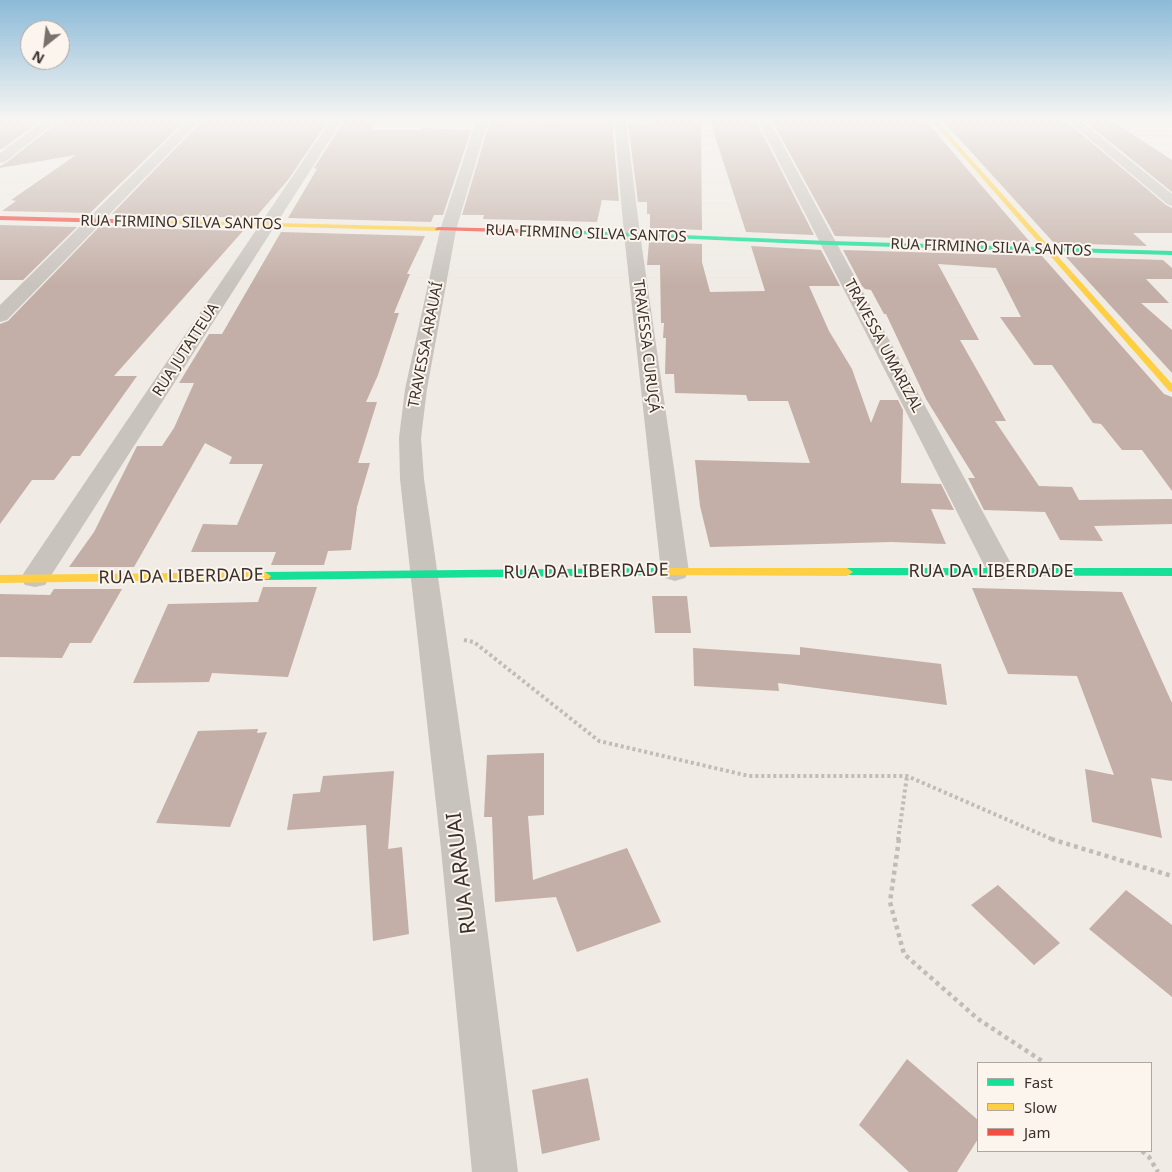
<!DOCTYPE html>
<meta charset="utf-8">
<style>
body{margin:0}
#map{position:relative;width:1172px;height:1172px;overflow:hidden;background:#f0ebe5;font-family:"Noto Sans",sans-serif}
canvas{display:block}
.legend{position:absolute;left:977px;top:1062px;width:175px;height:90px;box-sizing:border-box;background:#fbf5ee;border:1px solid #aea6a0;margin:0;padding:6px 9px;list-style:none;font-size:15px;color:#3b302b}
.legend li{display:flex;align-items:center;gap:10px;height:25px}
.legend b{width:25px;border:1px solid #aea6a0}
.north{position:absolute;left:20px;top:20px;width:50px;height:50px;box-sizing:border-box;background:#fbf5ee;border:1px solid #aea6a0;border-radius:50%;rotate:209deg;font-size:14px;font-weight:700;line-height:20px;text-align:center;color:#3b302b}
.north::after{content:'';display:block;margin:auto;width:18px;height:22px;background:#7a716c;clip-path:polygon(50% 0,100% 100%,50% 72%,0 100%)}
</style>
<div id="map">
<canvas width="1172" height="1172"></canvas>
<ul class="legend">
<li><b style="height:6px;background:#16e098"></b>Fast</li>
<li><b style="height:6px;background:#ffcf43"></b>Slow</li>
<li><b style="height:6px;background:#f24e42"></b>Jam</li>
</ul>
<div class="north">N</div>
</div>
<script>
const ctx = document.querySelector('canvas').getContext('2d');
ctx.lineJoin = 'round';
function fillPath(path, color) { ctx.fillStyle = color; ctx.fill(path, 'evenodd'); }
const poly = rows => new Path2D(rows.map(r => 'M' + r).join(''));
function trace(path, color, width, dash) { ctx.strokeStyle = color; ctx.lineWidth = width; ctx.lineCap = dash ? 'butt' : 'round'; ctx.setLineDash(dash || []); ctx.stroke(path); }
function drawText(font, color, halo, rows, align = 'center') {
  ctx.font = font + ' "Noto Sans",sans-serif'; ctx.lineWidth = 4; ctx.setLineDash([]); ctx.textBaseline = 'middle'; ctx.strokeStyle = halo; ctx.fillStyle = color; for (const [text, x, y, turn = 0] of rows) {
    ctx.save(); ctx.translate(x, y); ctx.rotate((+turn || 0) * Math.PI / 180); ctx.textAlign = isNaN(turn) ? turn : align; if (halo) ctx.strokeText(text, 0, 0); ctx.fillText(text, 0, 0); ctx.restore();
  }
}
const building = poly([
 [0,121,40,121,2,149,0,149],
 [59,121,185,121,90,213,2,211,16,201,11,200,76,155,0,168,0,166,6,163],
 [202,121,328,121,288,180,255,218,112,214],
 [344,121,375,121,371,130,421,130,422,128,471,130,443,215,434,215,431,222,288,218,317,169,314,168],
 [493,121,612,122,619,201,602,200,597,222,483,219,484,215,462,215,487,131],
 [650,121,701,121,702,230,650,228,650,214,647,214,647,202,638,202,628,123,651,124],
 [710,121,756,121,814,235,746,232],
 [772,121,926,121,1030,242,835,236],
 [943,121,1066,121,1166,205,1172,208,1172,233,1133,233,1147,246,1054,243],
 [1084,121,1112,121,1172,160,1172,192],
 [0,225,77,227,23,280,0,280],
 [99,227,243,231,114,376,137,376,80,456,72,456,54,480,32,480,0,524,0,324,8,321],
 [281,232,425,236,407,274,410,274,394,313,399,313,378,375,366,402,377,402,358,463,370,463,357,507,351,550,328,551,324,565,271,565,276,552,191,552,203,524,237,525,263,464,229,464,232,457,205,443,134,567,69,567,94,532,137,446,162,446,174,428,194,383,179,383,209,334,222,334],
 [649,242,702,244,702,262,710,292,765,291,751,246,821,250,840,286,809,286,829,331,852,369,871,423,880,400,898,400,903,410,901,483,941,484,954,510,931,509,946,544,891,542,710,547,700,506,695,460,810,463,788,401,748,401,746,395,675,393,674,374,665,374,666,338,663,338,664,323,661,323,660,265,647,265],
 [843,250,1042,256,1164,394,1172,397,1172,491,1142,450,1122,450,1101,424,1093,423,1052,365,1034,365,1000,317,1021,317,996,268,938,264,979,340,960,340,1006,421,995,421,1039,486,1072,487,1079,500,1172,499,1172,524,1094,526,1103,541,1060,540,1045,512,984,510,968,478,975,478,926,399,886,314,884,314,871,290,865,289,862,286],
 [1066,257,1163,260,1172,268,1172,279,1146,279,1169,303,1141,303,1172,330,1172,373],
 [263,587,317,587,288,677,212,673,209,682,133,683,168,604,258,602],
 [972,588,1122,592,1172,703,1172,781,1151,778,1162,838,1092,822,1085,769,1114,775,1077,676,1008,674],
 [54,589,122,589,91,643,70,643,62,658,0,657,0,594,50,595],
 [652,596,687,596,691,633,655,633],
 [800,647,941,664,947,705,778,683,779,691,694,686,693,648,800,655],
 [258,729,257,733,267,732,230,827,156,823,198,731],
 [544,753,544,815,528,816,533,880,627,848,661,922,577,952,556,897,495,902,492,817,484,817,487,755],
 [394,771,388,849,402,847,409,934,373,941,366,825,287,830,293,794,320,792,323,776],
 [998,885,1060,943,1034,965,971,905],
 [1126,890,1172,925,1172,997,1089,929],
 [907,1059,978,1120,978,1139,957,1172,909,1172,859,1125],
 [588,1078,600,1140,542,1154,532,1090]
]);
const pathFar1 = poly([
 [464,640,474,642,599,741,749,776,907,776,1054,840],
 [898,840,907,776]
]);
const path = poly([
 [899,839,890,902,904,954,978,1019,1045,1063],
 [1051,839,1172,876],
 [1142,1151,1149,1157,1158,1172]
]);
const street = poly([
 [43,121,57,121,5,162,0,163,0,153,43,121],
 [187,121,200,121,7,320,0,322,0,305,187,121],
 [330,121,342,121,45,585,35,587,25,585,21,578,25,571,330,121],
 [476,121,488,121,456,230,427,389,421,438,424,479,477,849,518,1172,472,1172,441,849,400,479,399,438,405,389,440,230,476,121],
 [614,121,626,121,640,234,689,572,685,578,675,581,665,578,661,572,624,234,614,121],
 [758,121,770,121,1015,571,1011,577,1001,580,991,577,987,571,758,121],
 [1068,121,1081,121,1172,194,1172,206,1167,204,1068,121]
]);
const fast = poly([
 [559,230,829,241,1172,251,1172,255,829,245,557,233,557,231,559,230],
 [658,568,664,572,662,575,265,580,259,576,265,572,658,568],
 [847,568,1172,568,1172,576,843,575,841,572,847,568]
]);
const slow = poly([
 [932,121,937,121,1172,384,1172,392,1169,391,932,121],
 [151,220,438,227,441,229,438,231,149,223,149,221,151,220],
 [658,568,847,568,853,572,847,576,654,575,652,572,658,568],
 [265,572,271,576,269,579,0,583,0,575,265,572]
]);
const jam = poly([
 [0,216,151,220,154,222,151,224,0,220,0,216],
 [438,227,559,230,562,232,559,234,436,230,435,229,438,227]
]);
const farStreetnames = [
 ["RUA FIRMINO SILVA SANTOS",181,223,1],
 ["RUA FIRMINO SILVA SANTOS",586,234,2],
 ["RUA FIRMINO SILVA SANTOS",991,248,2],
 ["TRAVESSA ARAUAÍ",426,345,-79],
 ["TRAVESSA CURUÇÁ",646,346,83],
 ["TRAVESSA UMARIZAL",883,346,62],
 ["RUA JUTAITEUA",186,350,-57]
];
const streetNames = [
 ["RUA DA LIBERDADE",586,572,-1],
 ["RUA DA LIBERDADE",991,572],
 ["RUA DA LIBERDADE",181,577,-1]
];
const nearStreetnames = [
 ["RUA ARAUAI",462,873,-97]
];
fillPath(building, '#c3afa7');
trace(pathFar1, '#c2bbb6', 4, [3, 3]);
trace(path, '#c2bbb6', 4.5, [4, 4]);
fillPath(street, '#c9c3be');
fillPath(fast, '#16e098');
fillPath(slow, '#ffcf43');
fillPath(jam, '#f24e42');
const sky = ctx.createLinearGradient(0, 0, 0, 285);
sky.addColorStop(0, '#8bbad8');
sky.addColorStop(0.42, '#f8f6f3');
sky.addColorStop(1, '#f8f6f300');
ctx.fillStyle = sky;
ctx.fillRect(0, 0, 1172, 285);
drawText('15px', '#3b302b', '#fbf5ee', farStreetnames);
drawText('18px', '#3b302b', '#fbf5ee', streetNames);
drawText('21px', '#3b302b', '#fbf5ee', nearStreetnames);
</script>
